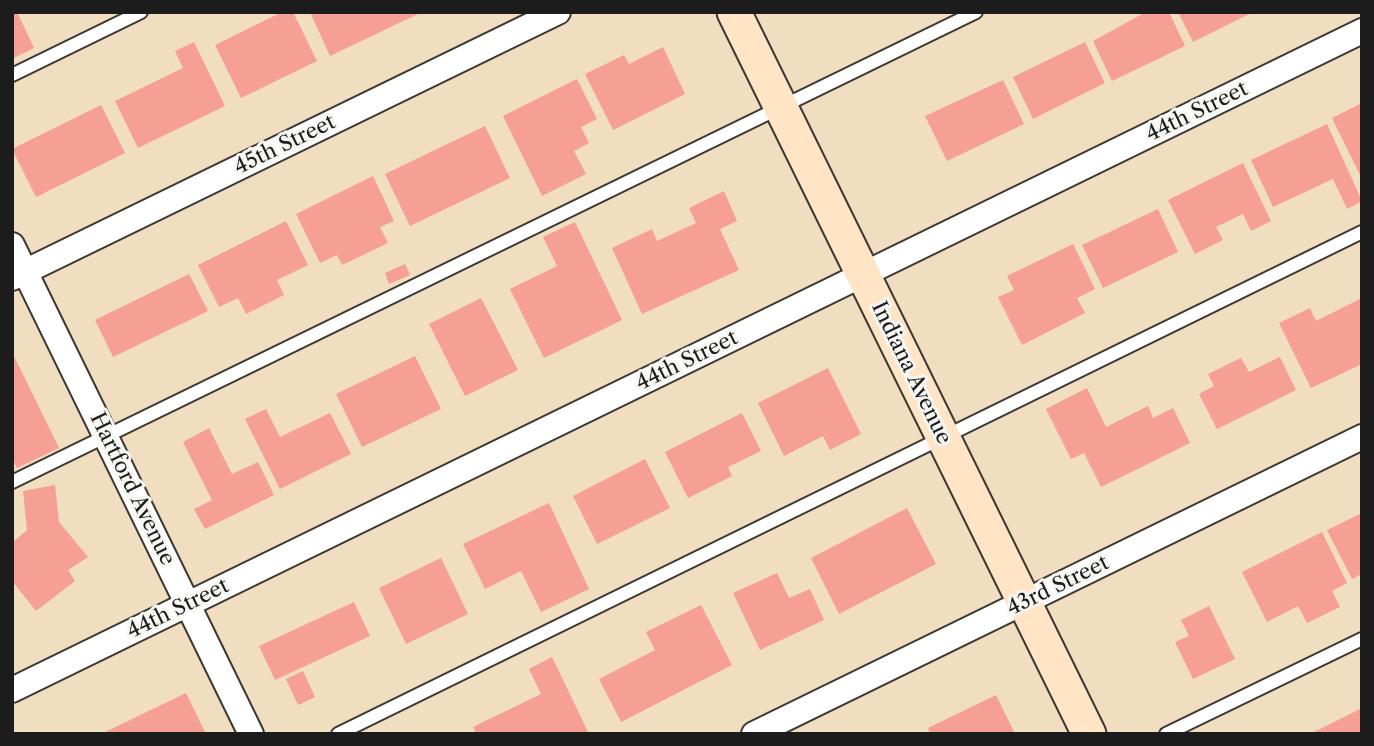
<!DOCTYPE html>
<style>
body{margin:0}
#map{position:relative;width:1374px;height:746px;overflow:hidden;background:#f1ddbf;font-family:"Libre Caslon Text",serif}
canvas{display:block}
.frame{position:absolute;inset:0;border:14px solid #1c1c1c;pointer-events:none}
</style>
<div id="map">
<canvas width="1374" height="746"></canvas>
<div class="frame"></div>
</div>
<script>
const ctx = document.querySelector('canvas').getContext('2d');
ctx.lineJoin = 'round';
function fillPath(path, color) { ctx.fillStyle = color; ctx.fill(path, 'evenodd'); }
const poly = rows => new Path2D(rows.map(r => 'M' + r).join(''));
function trace(path, color, width, dash) { ctx.strokeStyle = color; ctx.lineWidth = width; ctx.lineCap = dash ? 'butt' : 'round'; ctx.setLineDash(dash || []); ctx.stroke(path); }
function drawText(font, color, halo, rows, align = 'center') {
  ctx.font = font + ' "Libre Caslon Text",serif'; ctx.lineWidth = 6; ctx.setLineDash([]); ctx.textBaseline = 'middle'; ctx.strokeStyle = halo; ctx.fillStyle = color; for (const [text, x, y, turn = 0] of rows) {
    ctx.save(); ctx.translate(x, y); ctx.rotate((+turn || 0) * Math.PI / 180); ctx.textAlign = isNaN(turn) ? turn : align; if (halo) ctx.strokeText(text, 0, 0); ctx.fillText(text, 0, 0); ctx.restore();
  }
}
const building = poly([
 [12,12,17,12,34,48,12,59],
 [282,12,293,12,317,61,241,98,215,45],
 [310,12,422,12,330,56],
 [1146,12,1169,12,1185,46,1112,81,1093,41],
 [1178,12,1253,12,1193,42],
 [194,42,225,106,138,148,115,101,183,68,175,51],
 [1085,42,1105,83,1033,119,1013,77],
 [663,47,685,94,613,130,585,74,624,55,629,64],
 [577,79,597,119,581,127,589,143,574,151,586,174,542,196,503,116],
 [1003,80,1024,124,947,161,925,116],
 [1362,103,1362,174,1360,175,1332,118],
 [101,105,125,153,36,197,12,149],
 [1327,124,1362,201,1347,209,1333,179,1273,207,1251,160],
 [485,126,510,178,410,226,385,174],
 [1243,163,1271,221,1251,231,1243,214,1216,227,1223,240,1195,254,1168,200],
 [373,176,394,221,380,227,388,243,342,265,337,255,320,263,296,214],
 [724,191,737,221,720,229,739,270,642,314,612,248,652,229,657,241,696,223,689,208],
 [1158,209,1178,252,1103,288,1082,245],
 [286,221,308,265,277,280,284,295,246,314,238,298,219,307,198,265],
 [575,222,622,320,544,358,510,289,557,266,543,237],
 [1073,244,1095,289,1077,298,1085,313,1022,345,998,297,1014,290,1007,276],
 [405,264,410,275,389,284,385,273],
 [189,274,208,311,113,357,95,320],
 [481,298,518,370,465,396,429,324],
 [1362,298,1362,364,1311,388,1279,323,1310,308,1316,321],
 [12,352,59,448,17,468,12,459],
 [415,356,441,409,362,447,336,394],
 [1280,357,1296,390,1217,429,1199,394,1214,386,1208,374,1241,358,1249,372],
 [828,368,861,434,830,450,823,436,784,456,758,403],
 [1087,388,1106,427,1148,406,1153,418,1173,408,1190,443,1101,487,1084,453,1071,459,1046,409],
 [266,409,280,437,330,413,351,454,280,489,245,419],
 [742,413,761,451,728,467,732,476,688,498,665,452],
 [209,428,232,474,258,462,274,495,205,529,194,509,212,500,183,442],
 [645,459,670,508,597,544,573,496],
 [55,485,59,522,88,557,68,570,75,581,36,611,12,581,12,543,27,530,23,491],
 [549,503,589,589,541,612,521,571,485,589,463,544],
 [907,508,936,564,839,614,811,558],
 [1362,513,1362,574,1352,579,1327,530],
 [1322,532,1347,583,1332,591,1340,607,1307,623,1298,606,1267,622,1242,572],
 [441,558,468,614,406,644,379,588],
 [777,573,789,598,810,589,824,620,760,650,733,593],
 [354,602,370,636,275,680,259,646],
 [701,605,732,665,621,722,599,679,655,650,646,632],
 [1209,606,1235,659,1193,679,1175,642,1189,636,1181,620],
 [552,657,589,734,476,734,473,727,541,694,529,669],
 [303,671,315,697,298,705,286,679],
 [186,693,206,734,101,734],
 [996,695,1015,734,931,734,928,728],
 [1362,708,1362,734,1310,734]
]);
const service = poly([
 [12,75,141,12],
 [12,482,976,12],
 [338,734,1362,232],
 [1166,734,1362,639]
]);
const minor = poly([
 [12,245,251,734],
 [12,278,558,12],
 [12,690,1362,31],
 [754,734,1362,437]
]);
const secondary = poly([
 [734,12,1089,734]
]);
const streetNames = [
 ["44th Street",1197,112,-26],
 ["45th Street",285,145,-26],
 ["44th Street",687,361,-26],
 ["Indiana Avenue",911,373,64],
 ["Hartford Avenue",132,489,64],
 ["43rd Street",1058,586,-26],
 ["44th Street",178,609,-26]
];
fillPath(building, '#f69f95');
trace(service, '#3c3934', 16);
trace(minor, '#3c3934', 28);
trace(secondary, '#3c3934', 37);
trace(service, '#fff', 12);
trace(minor, '#fff', 24);
trace(secondary, '#ffe4c6', 33);
drawText('21px', '#1c1c1c', '#f6f6f2', streetNames);
</script>
